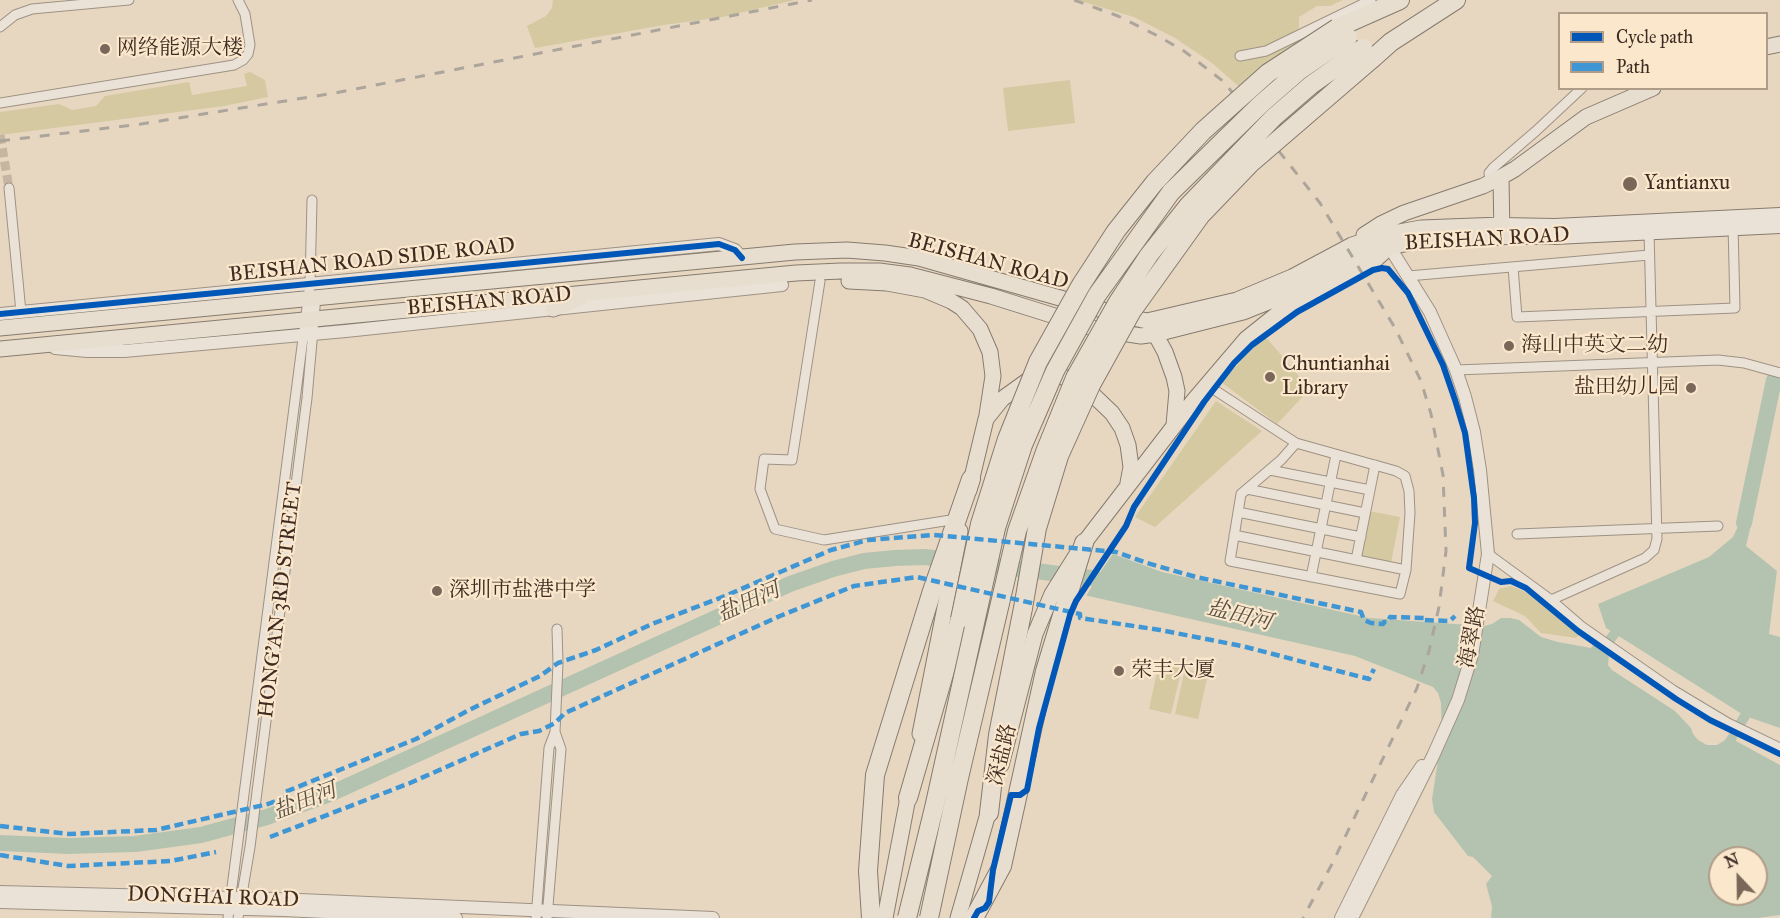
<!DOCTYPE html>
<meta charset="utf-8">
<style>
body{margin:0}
#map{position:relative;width:1780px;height:918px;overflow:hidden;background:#e8d7c0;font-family:"IM FELL Great Primer",serif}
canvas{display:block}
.legend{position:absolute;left:1558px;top:12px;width:210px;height:78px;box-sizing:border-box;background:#fae7cc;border:2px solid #af9c88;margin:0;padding:8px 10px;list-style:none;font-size:18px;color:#3f2b22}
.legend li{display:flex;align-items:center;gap:12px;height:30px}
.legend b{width:30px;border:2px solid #af9c88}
.north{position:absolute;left:1708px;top:846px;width:60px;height:60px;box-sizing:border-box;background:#fae7cc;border:2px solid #af9c88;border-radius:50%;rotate:338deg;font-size:16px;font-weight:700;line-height:24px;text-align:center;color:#3f2b22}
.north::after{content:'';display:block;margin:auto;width:21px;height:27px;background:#7a6759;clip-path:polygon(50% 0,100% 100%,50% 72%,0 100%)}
</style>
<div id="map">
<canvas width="1780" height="918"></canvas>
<ul class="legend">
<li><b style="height:8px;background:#0057b8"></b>Cycle path</li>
<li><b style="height:8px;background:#3f96d5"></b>Path</li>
</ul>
<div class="north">N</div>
</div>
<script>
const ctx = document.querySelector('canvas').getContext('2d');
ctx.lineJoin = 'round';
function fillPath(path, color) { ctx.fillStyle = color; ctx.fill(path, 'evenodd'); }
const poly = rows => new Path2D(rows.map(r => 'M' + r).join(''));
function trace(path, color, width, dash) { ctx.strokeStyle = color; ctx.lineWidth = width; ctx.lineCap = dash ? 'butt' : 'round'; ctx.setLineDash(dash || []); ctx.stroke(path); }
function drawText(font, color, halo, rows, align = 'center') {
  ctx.font = font + ' "IM FELL Great Primer","Noto Serif SC",serif'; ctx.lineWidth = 4.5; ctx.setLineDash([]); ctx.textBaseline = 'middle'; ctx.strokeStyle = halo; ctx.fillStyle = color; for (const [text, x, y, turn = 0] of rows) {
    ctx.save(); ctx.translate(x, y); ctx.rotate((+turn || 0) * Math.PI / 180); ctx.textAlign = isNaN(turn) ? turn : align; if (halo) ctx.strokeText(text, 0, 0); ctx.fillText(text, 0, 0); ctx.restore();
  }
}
const green = poly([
 [553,0,795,0,722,17,664,25,535,48,527,26,546,16,552,8],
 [1077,0,1343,0,1330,6,1317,6,1299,17,1299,45,1242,89,1212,63,1175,38,1134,17],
 [250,72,265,80,268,97,224,106,0,135,0,112,59,104,72,110,96,106,105,96,189,82,192,95,247,86,244,74],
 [1070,80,1075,123,1008,131,1003,88],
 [1265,336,1310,389,1277,424,1221,382],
 [1216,401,1262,431,1155,527,1135,517],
 [1369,511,1400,517,1391,563,1360,557],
 [1511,586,1526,592,1546,606,1580,634,1576,638,1541,633,1525,616,1493,601,1499,589],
 [1159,663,1182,668,1171,714,1149,709],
 [1185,669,1208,674,1198,719,1175,714]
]);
const water = poly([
 [1740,522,1751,525,1746,546,1777,571,1769,634,1780,637,1780,728,1745,716,1606,628,1598,604,1709,557,1733,537],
 [1113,554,1162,572,1369,618,1484,626,1492,624,1501,618,1510,618,1519,620,1541,637,1558,642,1591,648,1594,644,1609,655,1608,665,1612,670,1675,711,1691,728,1693,734,1698,740,1707,745,1717,745,1725,740,1731,731,1738,734,1736,741,1780,765,1780,915,1758,918,1491,918,1492,906,1486,884,1492,876,1473,857,1468,856,1434,812,1432,799,1442,734,1441,703,1438,693,1433,687,1355,656,1084,595],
 [1720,858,1756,858,1756,894,1720,894]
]);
const pier = poly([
 [1113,551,1085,598,1083,597,1082,593]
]);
const canal = poly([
 [1602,650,1615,633],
 [1735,732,1745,716]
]);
const river = poly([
 [1744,523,1774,380],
 [0,843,69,846,135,844,201,835,267,817,330,794,790,584,833,569,864,561,895,558,925,557,1091,578,1117,584]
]);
const minorTunnel = poly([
 [0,135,9,188]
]);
const minor = poly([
 [0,27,15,15,32,9,129,0],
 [1240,56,1266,51,1371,0],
 [0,103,234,65,243,60,248,54,250,45,245,14,238,0],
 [1490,182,1489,173,1493,168,1536,131,1582,88],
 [9,188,21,312],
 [1513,267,1517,317,1735,308,1733,224],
 [1408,276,1649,255],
 [820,281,792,460,764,459,760,489,775,529,824,540,957,519],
 [1456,370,1718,360,1744,363,1780,373],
 [1207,385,1296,443,1396,471,1405,476,1409,491,1410,513,1406,570,1400,594,1230,561,1241,494,1281,460,1296,443],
 [1270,470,1370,490],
 [1247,489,1365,513],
 [1238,512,1361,537],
 [1517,534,1718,526],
 [1234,535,1406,570],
 [1488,554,1551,600,1581,626,1673,690,1728,723,1780,748],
 [1356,560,1375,465],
 [1311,577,1336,455],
 [1551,600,1645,558,1654,550,1657,539,1649,232],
 [228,918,310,284,312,200],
 [238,918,250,847,307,398,316,296],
 [536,918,549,748,555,732,558,663,557,629],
 [547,918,561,749,555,732]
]);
const tertiary = poly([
 [0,314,719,244,735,250,742,258],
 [55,348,87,351,124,351,346,331,782,285],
 [0,892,277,899,713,918],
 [0,902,283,910,456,918],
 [1341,918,1402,795,1422,766],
 [1352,918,1433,756,1458,700,1472,655,1488,554,1480,470,1474,432,1465,397,1456,370,1430,312,1389,246]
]);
const secondary = poly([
 [1501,225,1555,226,1780,215],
 [1502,237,1555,237,1780,226]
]);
const primary = poly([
 [1766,47,1780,44],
 [1364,235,1381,224,1404,213,1483,186,1501,177,1515,169,1586,117,1653,88],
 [849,281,887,283,925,290,951,301,962,308,980,329,990,352,993,376,987,415],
 [553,309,580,298],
 [0,328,795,252,847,250,885,253,919,258,1120,315,1147,321,1237,300,1292,277,1352,245,1383,235,1421,228,1501,225],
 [1152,328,1165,352,1174,377,1177,391,1174,425],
 [0,349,796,273,841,271,879,271,910,275,991,296,1096,329,1141,336,1156,334,1243,312,1273,300,1372,251,1427,239,1502,237,1501,177],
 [1044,374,1060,376,1071,380,1090,392,1112,413,1122,428,1128,445,1131,467,1128,483],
 [969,490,986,419,1002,399,1034,376],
 [920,734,960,531],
 [1001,765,1035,634,1052,594,1084,543,1194,400,1246,339,1281,311,1363,267,1374,261,1385,251],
 [885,918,910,787],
 [958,918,991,803]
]);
const motorway = poly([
 [1337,28,1400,0],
 [1372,59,1391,42,1456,0],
 [908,798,960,619],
 [989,813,998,735,1023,608],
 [871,918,868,871,875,775,932,591,971,479],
 [974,918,1002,866,1045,671,1084,543]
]);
const rail = poly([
 [1074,0,1118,16,1156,35,1184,51,1224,82,1320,203,1395,328,1421,381,1431,414,1443,475,1446,551,1439,607,1429,651,1417,688,1332,864,1303,918],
 [0,141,141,124,335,93,812,0]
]);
const motorwayBridge = poly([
 [1023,608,1037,528,1059,456,1091,385,1132,311,1201,215,1250,164,1372,59],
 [960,619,980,524,1007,439,1038,362,1081,285,1116,231,1155,182,1203,131,1268,73,1337,28],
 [907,918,934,808,996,528,1023,445,1055,371,1097,295,1171,192,1261,104,1300,70,1348,37],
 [929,918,959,778,1017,531,1045,452,1075,378,1118,302,1149,255,1188,206,1274,117,1311,85,1363,48]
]);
const quiet = poly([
 [0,826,69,834,156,830,268,804,286,797,285,792,416,739,469,710,540,676,558,663,596,650,652,624,725,596,831,550,868,540,934,535,1116,552,1147,563,1196,577,1361,612,1364,620,1371,623,1383,624,1384,622,1388,622,1390,617,1424,618,1423,620,1450,621,1455,616],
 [270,837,410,783,521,734,539,731,555,723,565,713,780,616,854,586,917,577,1080,614,1080,618,1160,630,1242,646,1369,679,1374,669],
 [0,855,68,866,171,861,216,852]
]);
const cycleway = poly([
 [0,314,719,244,735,250,742,258],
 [974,918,978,911,985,908,989,902,993,870,1011,795,1020,795,1027,790,1039,728,1070,615,1076,601,1126,526,1134,507,1204,402,1234,363,1252,345,1297,312,1373,270,1382,268,1388,269,1408,293,1443,365,1455,400,1465,433,1474,498,1475,523,1469,568,1501,582,1511,581,1526,588,1578,631,1676,699,1710,720,1780,754]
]);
const markers = [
 [105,49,6,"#7a6759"],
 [1630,184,8,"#7a6759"],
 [1509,346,6,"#7a6759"],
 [1270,377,6,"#7a6759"],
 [1691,388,6,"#7a6759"],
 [437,591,6,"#7a6759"],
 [1119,671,6,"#7a6759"]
];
const poiNames = [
 ["网络能源大楼",117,49],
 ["Yantianxu",1644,184],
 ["海山中英文二幼",1521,346],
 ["Chuntianhai",1282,365],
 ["Library",1282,389],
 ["盐田幼儿园",1679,388,"right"],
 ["深圳市盐港中学",449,591],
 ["荣丰大厦",1131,671]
];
const streetNames = [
 ["BEISHAN ROAD",1487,240,-3],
 ["BEISHAN ROAD SIDE ROAD",372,261,-6],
 ["BEISHAN ROAD",988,262,15],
 ["BEISHAN ROAD",489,302,-5],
 ["HONG'AN 3RD STREET",281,600,-83],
 ["海翠路",1473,637,-79],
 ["深盐路",1003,755,-76],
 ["DONGHAI ROAD",213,898,2]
];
const waterNames = [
 ["盐田河",749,603,-24],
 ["盐田河",1239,616,14],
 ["盐田河",305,802,-21]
];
fillPath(green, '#d4c9a0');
fillPath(water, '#b4c3af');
fillPath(pier, '#e8d7c0');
trace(canal, '#b4c3af', 10);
trace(river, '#b4c3af', 16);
trace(minorTunnel, '#c6b5a0', 9, [9, 4.5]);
trace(minor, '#9d9284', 11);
trace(tertiary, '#9d9284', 14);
trace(secondary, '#867b6e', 16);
trace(primary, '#867b6e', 17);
trace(motorway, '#867b6e', 20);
trace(minor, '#ebe2d7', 9);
trace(tertiary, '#ebe2d7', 12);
trace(secondary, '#ebe2d7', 14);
trace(primary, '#e7ded0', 15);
trace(motorway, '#e7ded0', 18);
trace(rail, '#aca59b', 3, [10, 10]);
trace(motorwayBridge, '#867b6e', 20, []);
trace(motorwayBridge, '#e7ded0', 18);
trace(quiet, '#3f96d5', 4.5, [9, 4.5]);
trace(cycleway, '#0057b8', 6);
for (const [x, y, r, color] of markers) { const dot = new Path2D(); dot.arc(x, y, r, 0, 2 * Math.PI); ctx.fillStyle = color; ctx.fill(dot); trace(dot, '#fae7cc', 2); }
drawText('21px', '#3f2b22', '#fae7cc', poiNames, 'left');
drawText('21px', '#3f2b22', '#fae7cc', streetNames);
drawText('italic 22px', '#574f44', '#fae7cc', waterNames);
</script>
